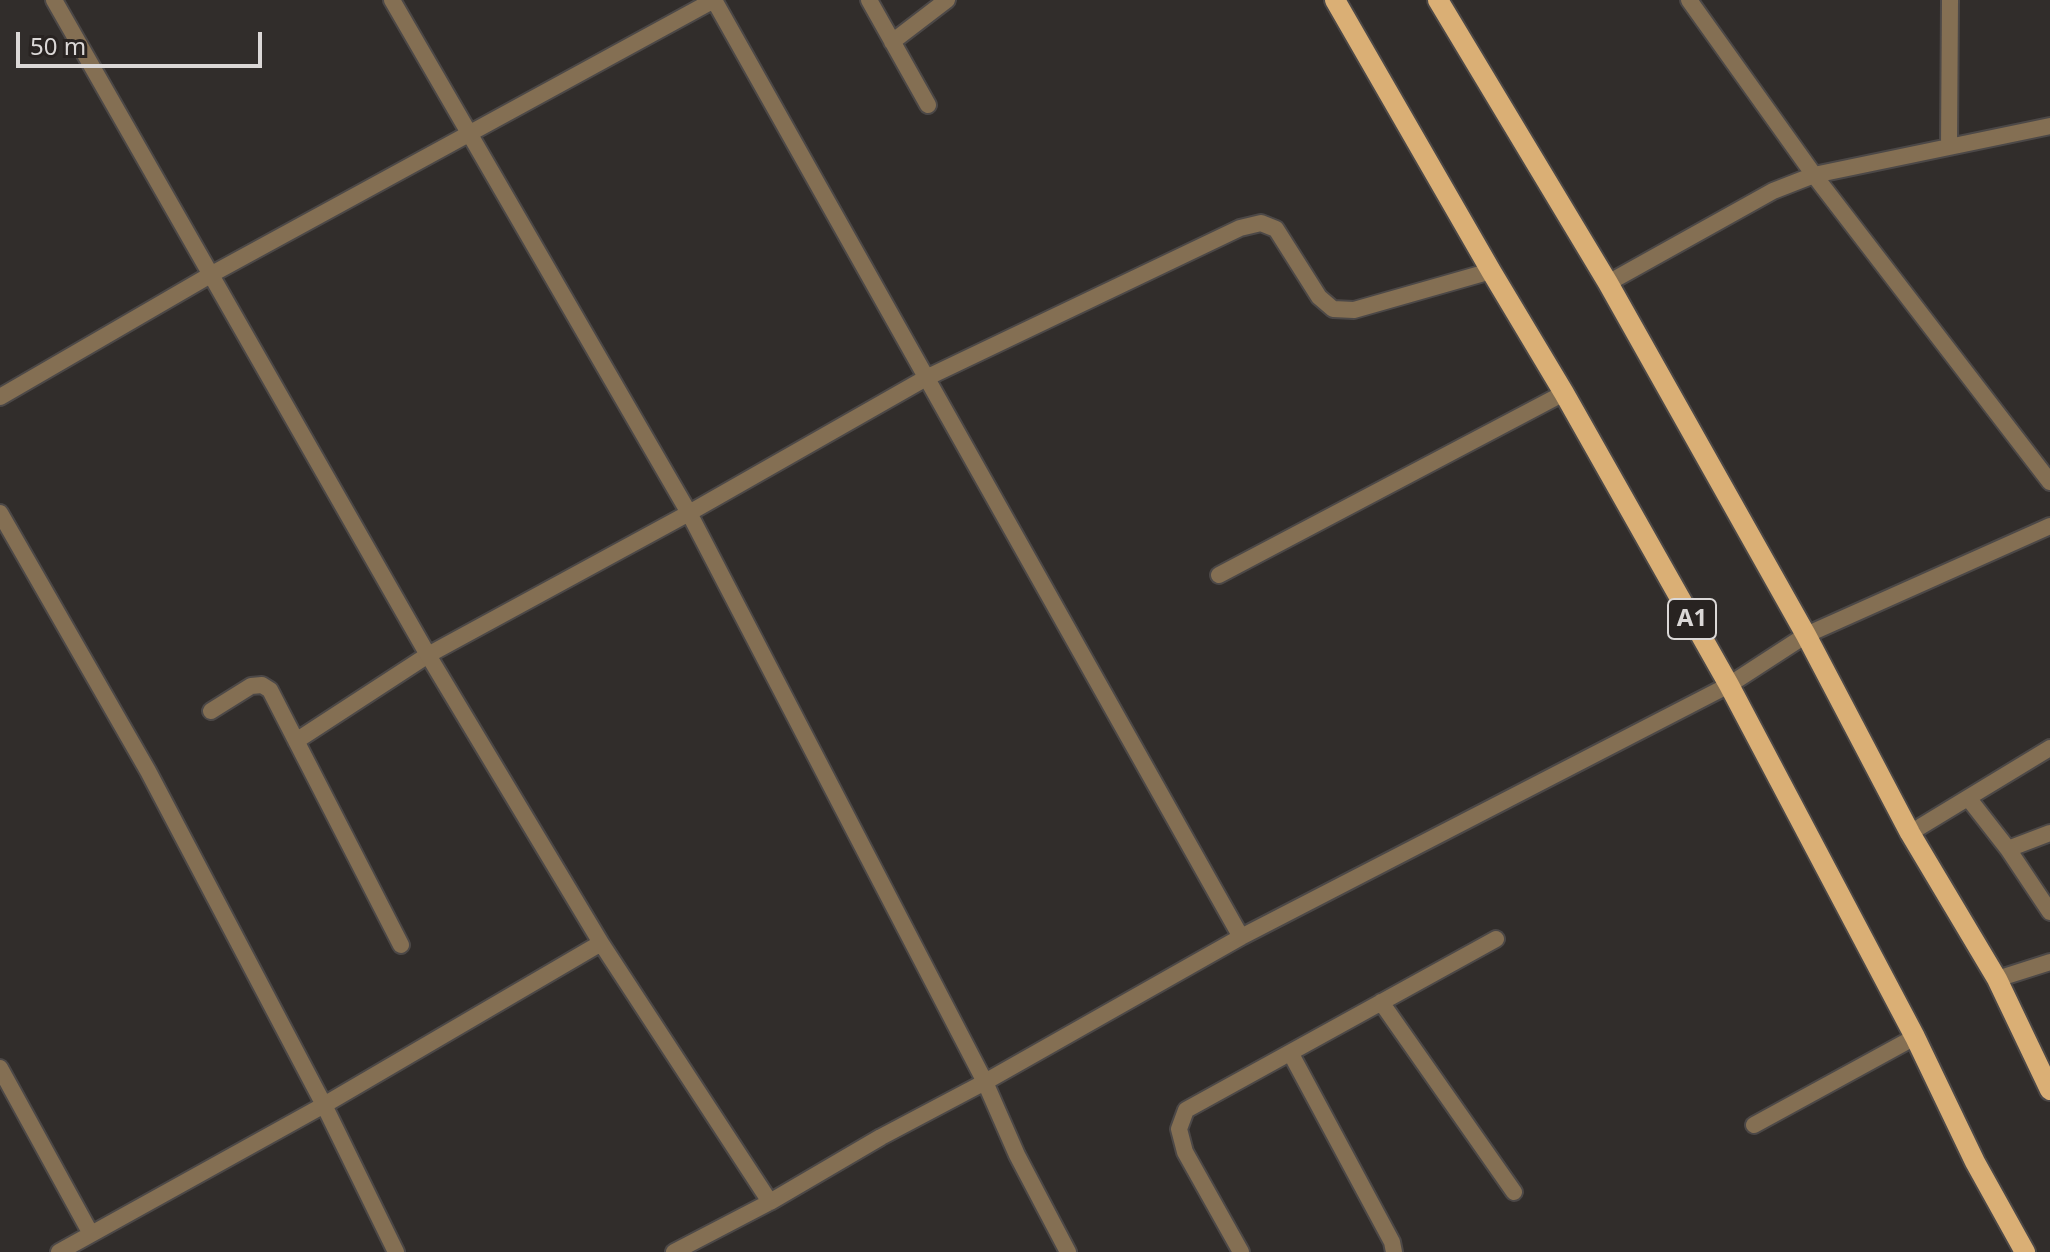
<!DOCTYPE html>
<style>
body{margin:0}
#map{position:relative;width:2050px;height:1252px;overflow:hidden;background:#312d2b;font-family:"Noto Sans",sans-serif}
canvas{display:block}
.scale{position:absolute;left:16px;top:32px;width:246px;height:36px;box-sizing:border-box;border:4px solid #dbd8d7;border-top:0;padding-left:10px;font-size:24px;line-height:28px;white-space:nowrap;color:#dbd8d7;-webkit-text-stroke:6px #282321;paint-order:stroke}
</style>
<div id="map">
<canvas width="2050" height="1252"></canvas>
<div class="scale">50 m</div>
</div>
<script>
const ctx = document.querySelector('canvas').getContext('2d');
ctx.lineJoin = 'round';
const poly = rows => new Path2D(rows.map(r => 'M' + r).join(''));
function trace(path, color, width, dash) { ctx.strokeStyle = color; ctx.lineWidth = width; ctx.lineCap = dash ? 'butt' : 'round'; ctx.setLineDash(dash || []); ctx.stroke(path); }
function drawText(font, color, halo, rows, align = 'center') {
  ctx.font = font + ' "Noto Sans",sans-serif'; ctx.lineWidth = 6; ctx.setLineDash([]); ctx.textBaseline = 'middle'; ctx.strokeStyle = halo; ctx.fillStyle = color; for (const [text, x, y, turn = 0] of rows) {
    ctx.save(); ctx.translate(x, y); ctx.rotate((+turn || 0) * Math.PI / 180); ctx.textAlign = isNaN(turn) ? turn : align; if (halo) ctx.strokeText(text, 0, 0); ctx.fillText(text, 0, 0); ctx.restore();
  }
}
const lane = poly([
 [211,711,251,686,262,685,270,690,401,945],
 [296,741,428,655],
 [1969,799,2008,849,2050,912],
 [1910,833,2050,748],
 [2008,849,2050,833],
 [1997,979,2050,962],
 [1381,1002,1514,1192],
 [1291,1054,1392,1242,1394,1252],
 [1241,1252,1185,1152,1179,1129,1186,1110,1496,939]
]);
const street = poly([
 [54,0,428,655,601,943,770,1202],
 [392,0,689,513,985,1082,1017,1155,1068,1252],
 [714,0,1241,937],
 [869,0,928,105],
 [1689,0,1814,175,2050,482],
 [892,42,947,0],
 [1949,147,1950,0],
 [1608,283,1773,191,1814,175,2050,126],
 [0,397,212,274,714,0],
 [0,513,148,771,324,1105,396,1252],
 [1219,575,1564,393],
 [428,655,689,513,926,378,1240,228,1261,223,1276,229,1319,297,1333,309,1354,310,1491,271],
 [0,1068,91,1234],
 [1754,1125,1915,1037],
 [59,1252,324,1105,601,943],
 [674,1252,770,1202,881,1137,985,1082,1241,937,1729,685,1806,635,2050,526]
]);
const primary = poly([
 [1335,0,1491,271,1564,393,1729,685,1915,1037,1975,1162,2025,1252],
 [1438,0,1608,283,1806,635,1910,833,1997,979,2050,1090]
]);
const shields = [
 [1692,619,48]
];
const shieldNames = [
 ["A1",1692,619]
];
trace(lane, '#4c4847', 20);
trace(street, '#4c4847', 20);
trace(primary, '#4c4847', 24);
trace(lane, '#846f53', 16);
trace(street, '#846f53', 16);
trace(primary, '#daaf75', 20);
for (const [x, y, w] of shields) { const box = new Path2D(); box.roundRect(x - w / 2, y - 20, w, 40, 6); ctx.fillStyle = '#282321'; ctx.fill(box); trace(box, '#dbd8d7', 2); }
drawText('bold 24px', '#dbd8d7', null, shieldNames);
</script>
